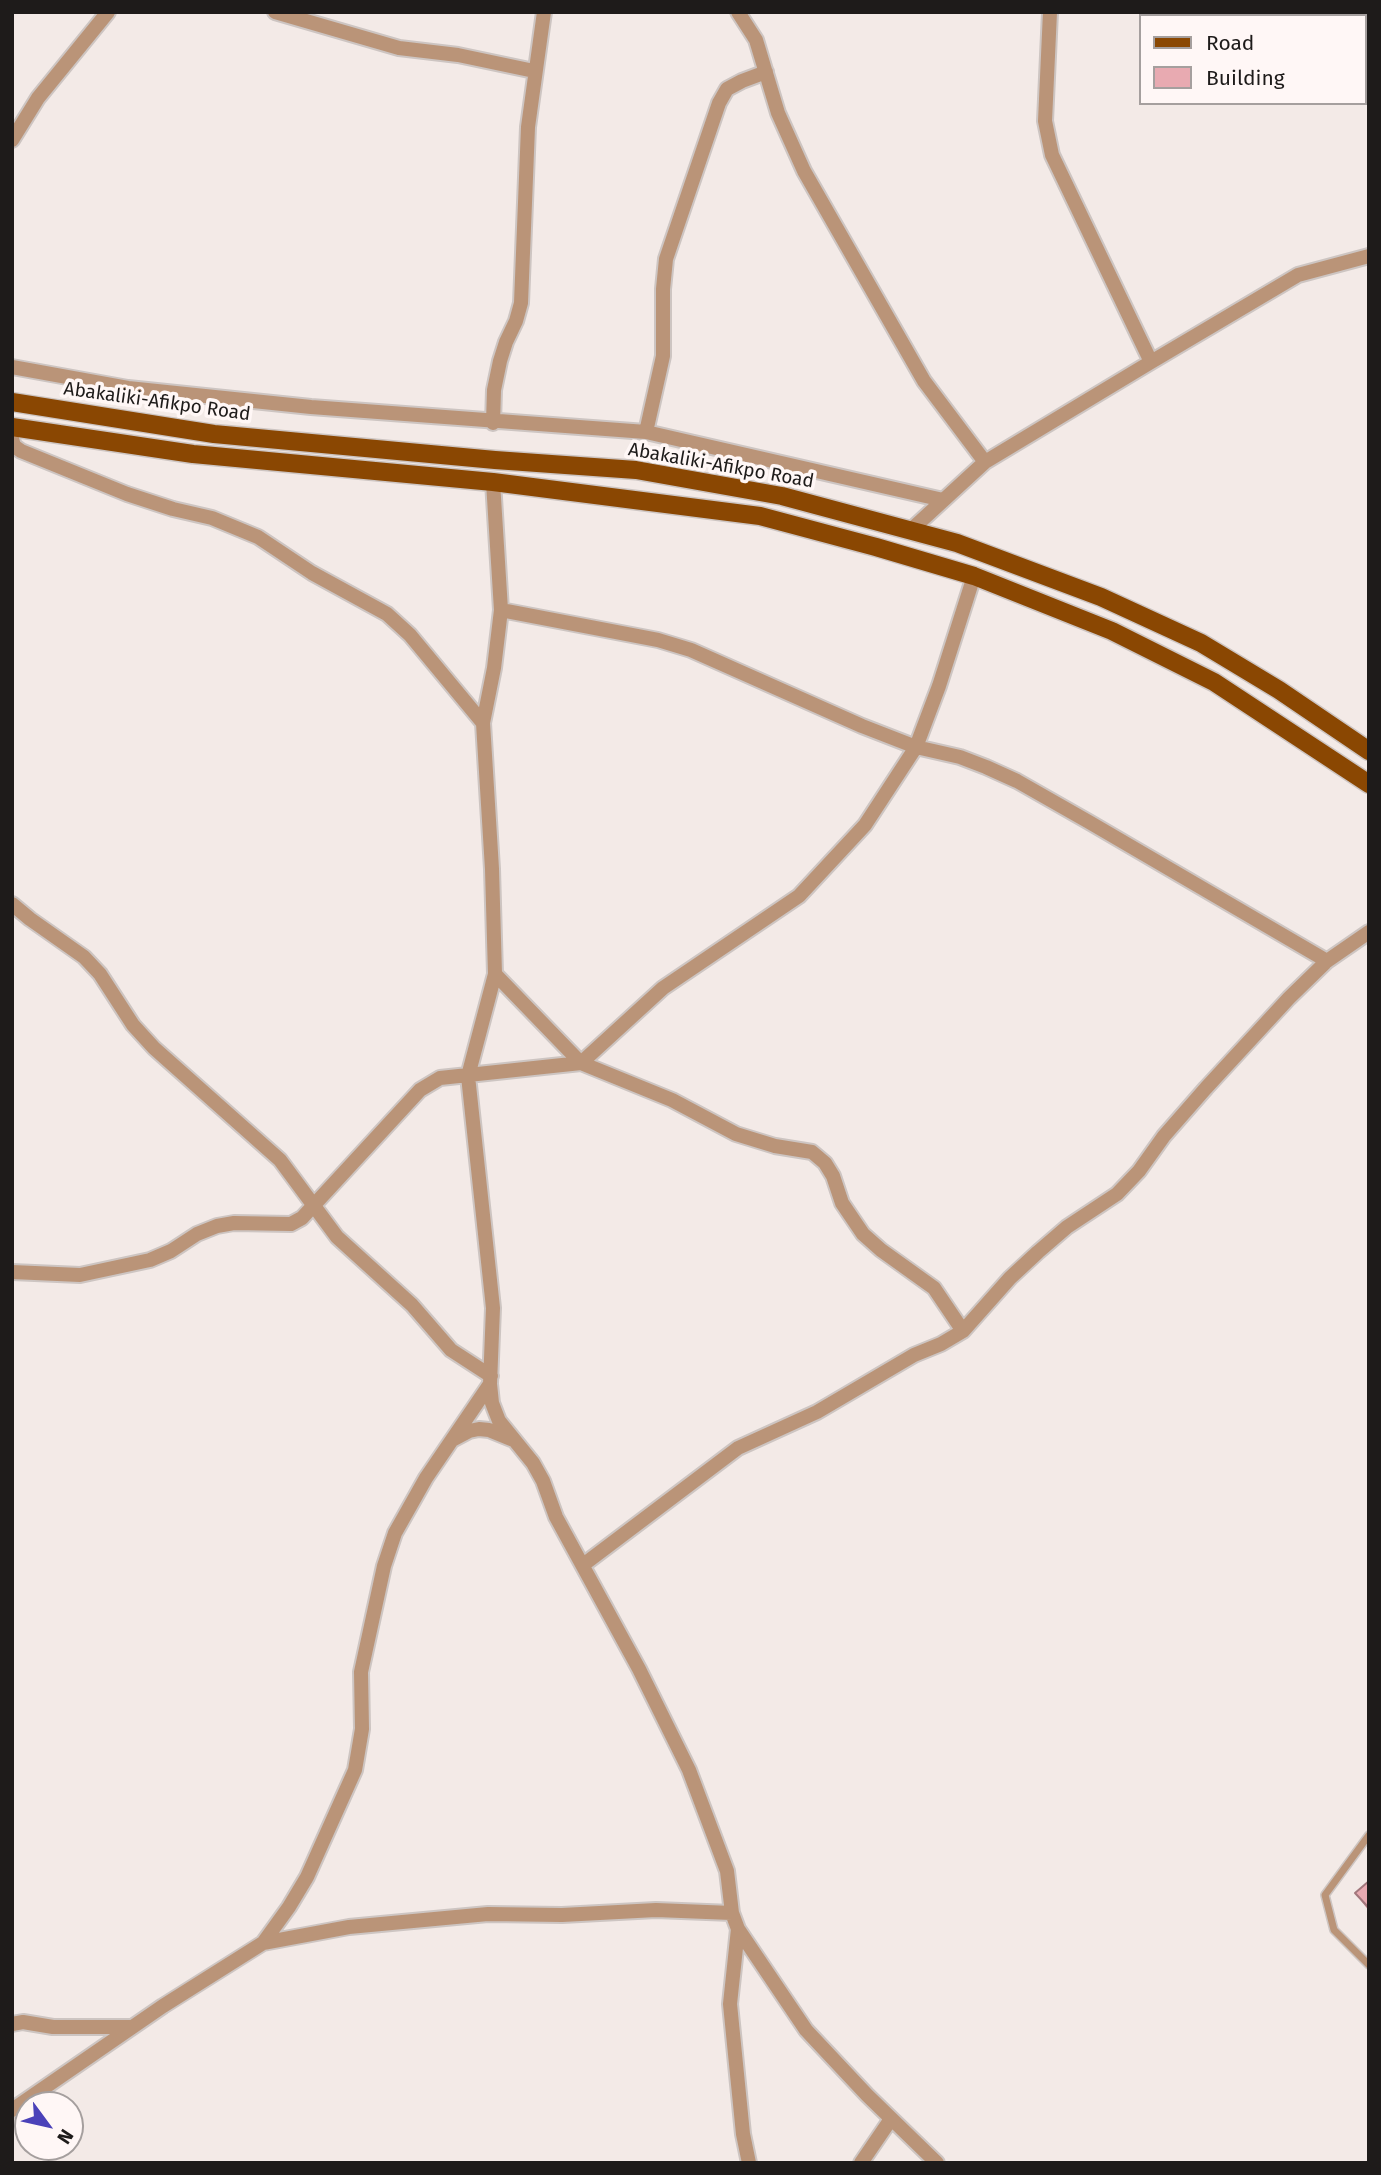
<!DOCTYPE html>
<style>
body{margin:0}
#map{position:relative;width:1381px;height:2175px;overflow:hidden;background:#f3eae7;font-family:"Fira Sans",sans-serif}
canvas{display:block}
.frame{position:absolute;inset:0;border:14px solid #1e1b1a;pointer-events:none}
.legend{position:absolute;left:1139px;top:14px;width:228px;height:91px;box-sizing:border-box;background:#fff7f6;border:2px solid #a59f9e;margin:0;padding:9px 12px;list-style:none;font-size:21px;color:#1e1b1a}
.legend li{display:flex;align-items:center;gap:14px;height:35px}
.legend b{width:35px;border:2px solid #a59f9e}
.north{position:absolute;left:14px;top:2091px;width:70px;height:70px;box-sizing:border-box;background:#fff7f6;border:2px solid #a59f9e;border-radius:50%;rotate:123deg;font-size:19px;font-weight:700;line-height:28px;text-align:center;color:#1e1b1a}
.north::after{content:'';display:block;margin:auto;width:24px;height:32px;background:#4b42b9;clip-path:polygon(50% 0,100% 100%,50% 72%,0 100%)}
</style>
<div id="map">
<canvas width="1381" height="2175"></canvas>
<div class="frame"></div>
<ul class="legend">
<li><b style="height:9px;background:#8a4702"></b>Road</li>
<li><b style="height:19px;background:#e8aab1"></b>Building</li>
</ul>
<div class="north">N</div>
</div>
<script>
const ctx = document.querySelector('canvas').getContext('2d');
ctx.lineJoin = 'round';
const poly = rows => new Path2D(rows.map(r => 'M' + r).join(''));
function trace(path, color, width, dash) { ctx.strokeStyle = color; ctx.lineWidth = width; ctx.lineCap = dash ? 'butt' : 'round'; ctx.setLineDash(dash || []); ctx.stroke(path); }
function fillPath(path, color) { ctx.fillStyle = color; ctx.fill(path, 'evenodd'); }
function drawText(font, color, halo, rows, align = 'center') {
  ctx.font = font + ' "Fira Sans",sans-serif'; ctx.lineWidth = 7; ctx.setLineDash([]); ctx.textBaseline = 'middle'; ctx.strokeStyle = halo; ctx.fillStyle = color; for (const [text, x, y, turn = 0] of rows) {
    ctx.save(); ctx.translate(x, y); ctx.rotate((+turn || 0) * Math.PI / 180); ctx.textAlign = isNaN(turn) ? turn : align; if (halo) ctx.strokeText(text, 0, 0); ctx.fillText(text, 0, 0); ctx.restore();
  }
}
const service = poly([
 [1369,1835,1325,1895,1334,1930,1369,1965]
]);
const minor = poly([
 [275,12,399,48,458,55,534,71],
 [738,12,756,40,778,113,804,171,924,381,985,462],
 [1050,12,1045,121,1052,155,1151,362],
 [12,140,38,98,108,12],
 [12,367,128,388,311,407,646,432,943,500],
 [493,423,494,390,500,361,506,342,516,321,521,303,528,127,544,12],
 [646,432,663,356,663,289,666,259,719,103,727,89,742,81,766,72],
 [12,439,14,446,21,451,127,494,173,509,212,518,258,537,312,573,387,614,410,635,483,723],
 [493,482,501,610,494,668,483,723,492,869,495,974,468,1076,493,1308,490,1384,492,1403,499,1421,533,1463,543,1481,556,1517,639,1669,689,1770,727,1871,732,1913,738,1929,806,2030,867,2095,937,2163],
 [911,530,985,462,1151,362,1298,275,1369,256],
 [501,610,658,640,691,650,862,726,916,747,960,757,986,767,1017,781,1089,822,1327,961],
 [12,904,30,919,84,957,100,974,133,1025,154,1048,280,1160,337,1237,412,1305,451,1350,491,1376],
 [495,974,581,1063,672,1100,736,1134,775,1146,812,1152,825,1163,833,1176,842,1203,863,1234,881,1250,934,1288,963,1331],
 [12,1272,80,1275,150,1260,171,1251,197,1234,217,1226,234,1223,291,1224,302,1218,420,1090,440,1078,581,1063,663,988,799,896,865,825,916,747,939,686,974,576],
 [452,1440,469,1431,479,1429,489,1430,511,1439],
 [583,1565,738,1448,817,1412,914,1355,941,1344,963,1331,1010,1278,1038,1252,1067,1227,1117,1194,1139,1171,1164,1136,1206,1088,1289,998,1327,961,1369,932],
 [738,1929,730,2004,743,2134,749,2163],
 [263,1943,289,1907,307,1877,355,1770,362,1729,361,1672,384,1566,395,1533,426,1478,490,1384],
 [12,2024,23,2022,53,2027,132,2027],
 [12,2110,163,2006,263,1943,349,1927,488,1914,562,1915,656,1910,732,1913],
 [861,2163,891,2119]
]);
const primary = poly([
 [12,402,214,434,495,460,636,470,782,496,957,543,1101,597,1201,643,1279,690,1369,751],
 [12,427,193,454,493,482,760,516,876,547,974,576,1112,631,1214,682,1369,784]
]);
const wall = poly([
 [1369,1881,1369,1911,1355,1893]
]);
const building = poly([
 [1369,1881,1369,1908,1355,1893,1369,1881]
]);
const streetNames = [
 ["Abakaliki-Afikpo Road",157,402,8],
 ["Abakaliki-Afikpo Road",721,466,10]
];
trace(service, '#cdc5c2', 10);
trace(minor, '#cdc5c2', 18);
trace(primary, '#cdc5c2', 21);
trace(service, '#ba9478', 7);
trace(minor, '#ba9478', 14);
trace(primary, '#8a4702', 18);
fillPath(wall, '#c89298');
fillPath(building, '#e8aab1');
trace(building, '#a2777c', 2);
drawText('19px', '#1e1b1a', '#fff7f6', streetNames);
</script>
